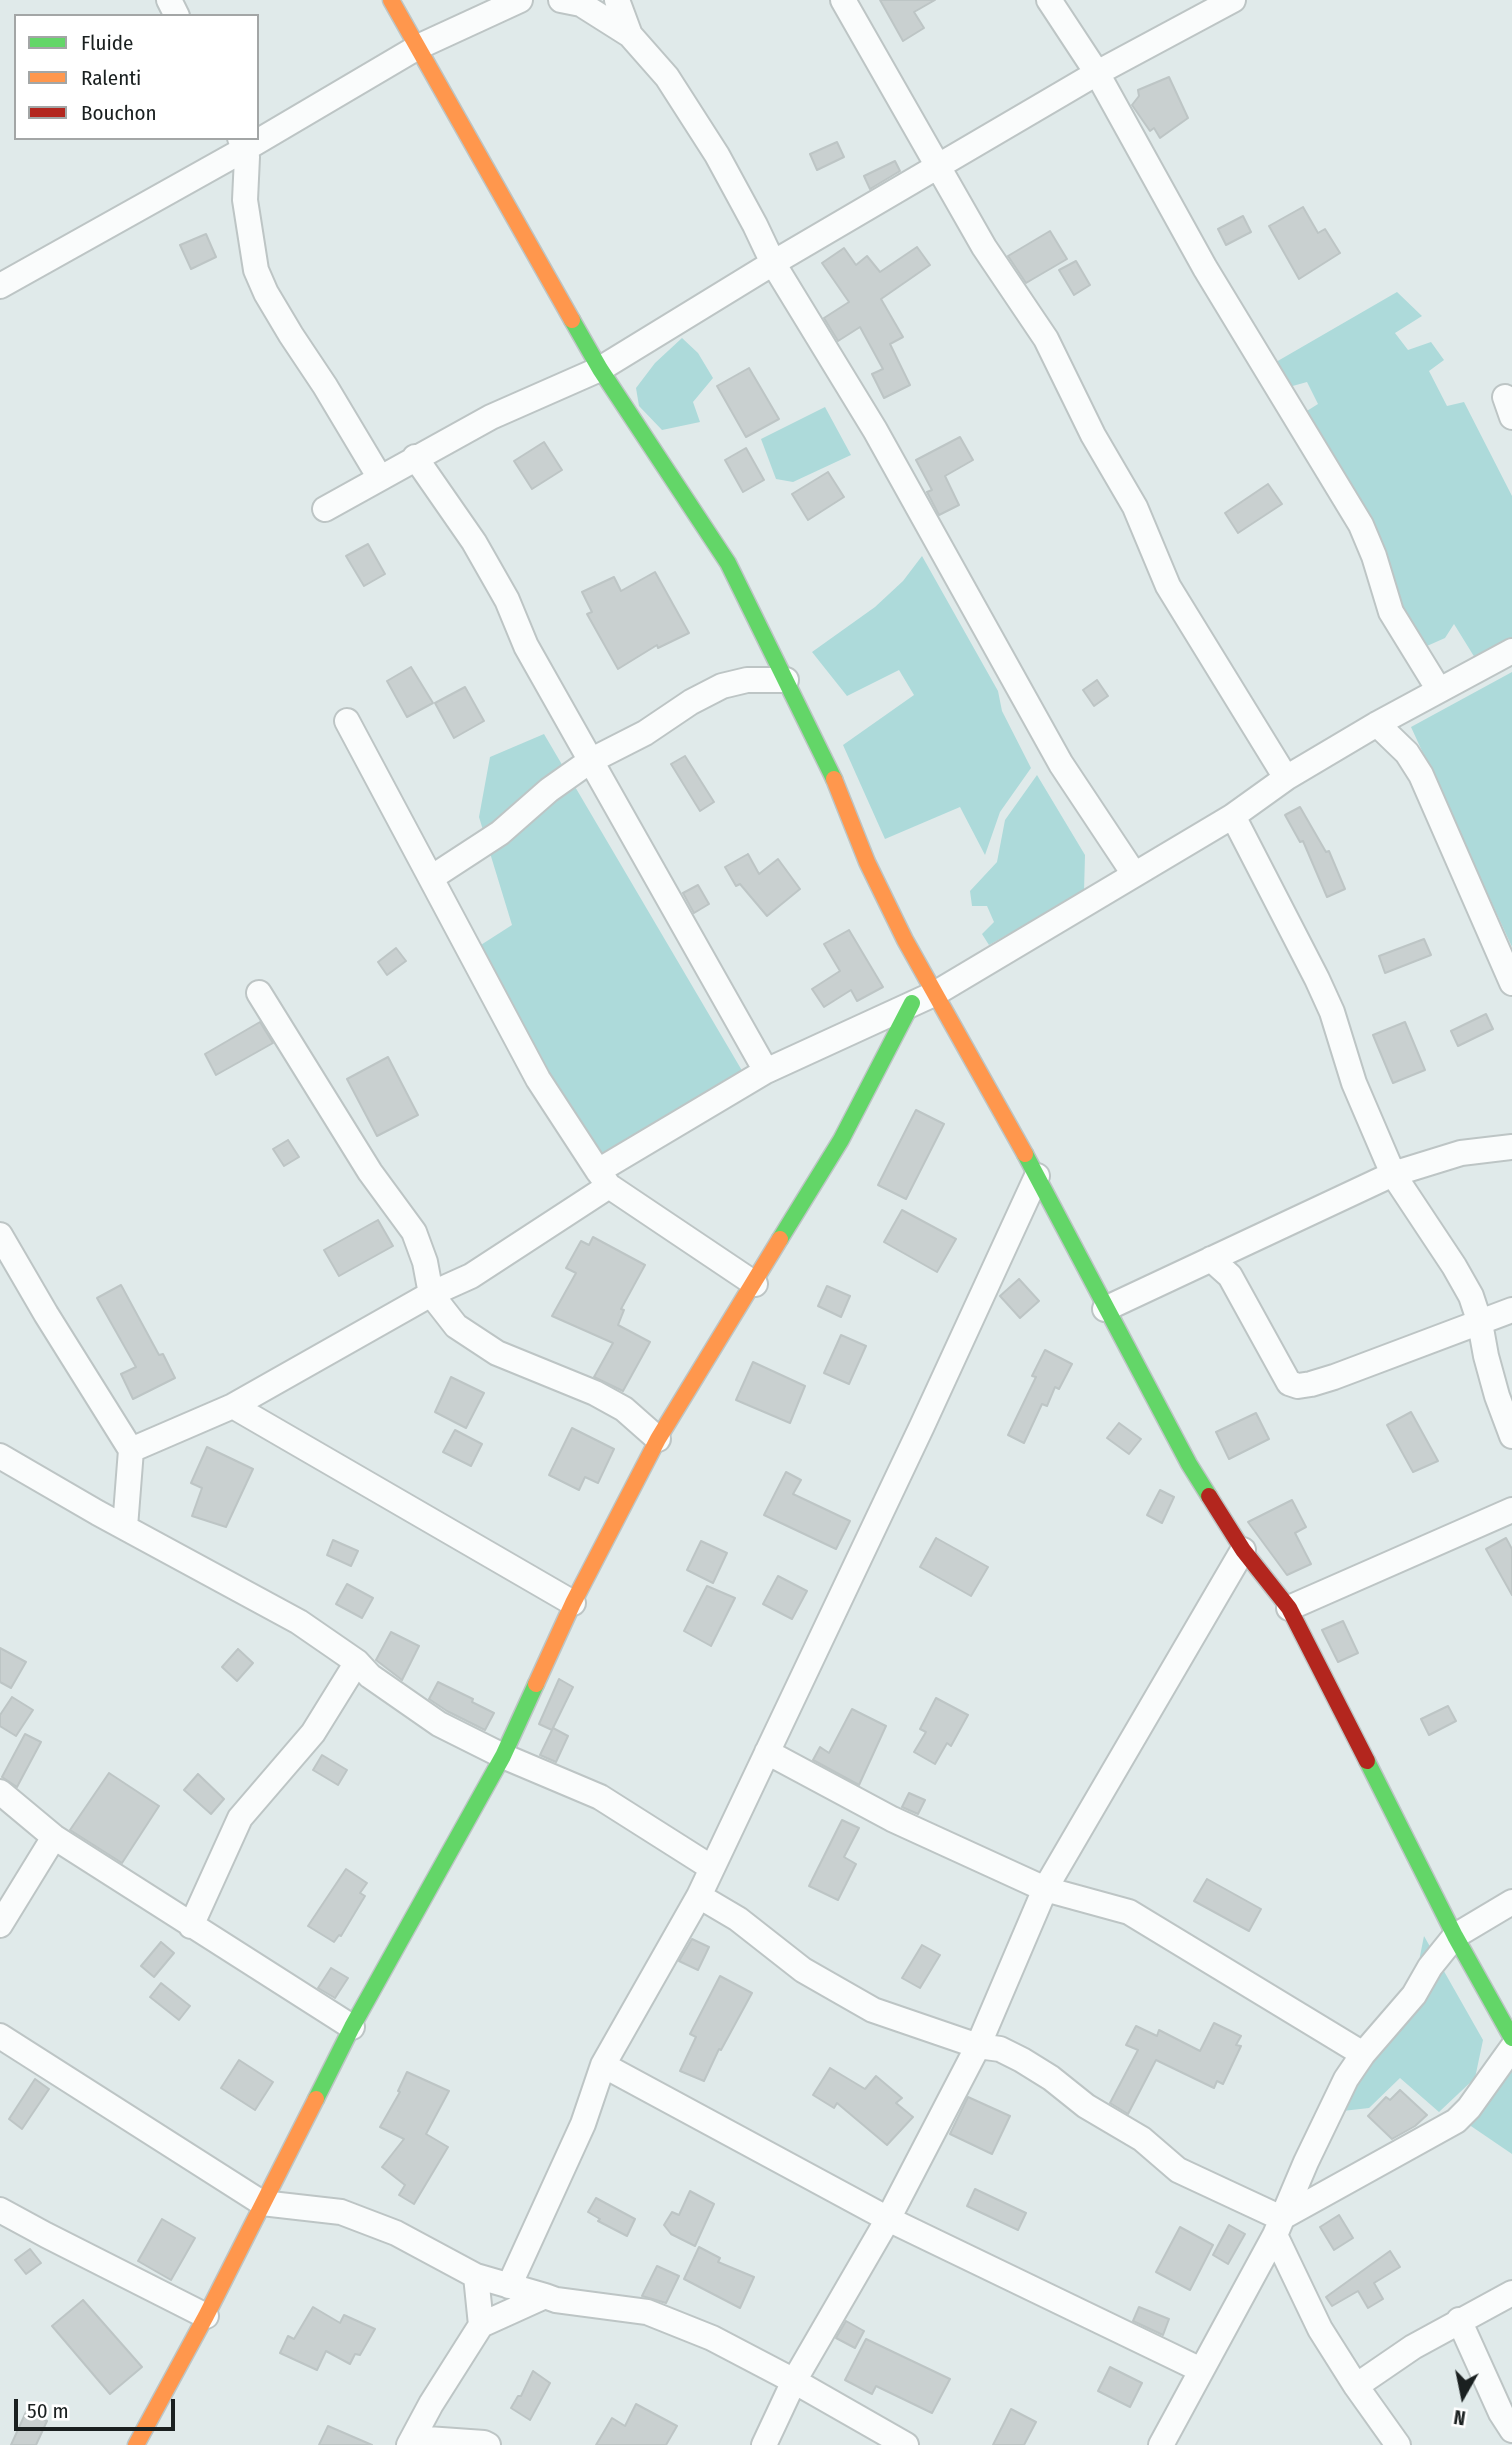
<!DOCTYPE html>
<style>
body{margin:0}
#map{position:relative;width:1512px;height:2445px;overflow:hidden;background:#e0eaea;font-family:"Fira Sans Condensed",sans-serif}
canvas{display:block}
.legend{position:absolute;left:14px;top:14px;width:245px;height:126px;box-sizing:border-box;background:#fff;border:2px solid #a3a6a6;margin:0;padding:9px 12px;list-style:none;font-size:21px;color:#1a2020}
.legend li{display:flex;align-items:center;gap:14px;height:35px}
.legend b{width:35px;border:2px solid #a3a6a6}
.north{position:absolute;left:1428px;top:2361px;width:70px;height:70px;-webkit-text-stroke:5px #fff;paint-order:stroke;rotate:189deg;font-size:19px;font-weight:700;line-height:28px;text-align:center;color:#1a2020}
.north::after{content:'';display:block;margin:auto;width:24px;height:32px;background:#1a2020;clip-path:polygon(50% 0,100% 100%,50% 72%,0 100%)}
.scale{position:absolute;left:14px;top:2399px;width:161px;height:32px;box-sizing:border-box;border:4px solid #1a2020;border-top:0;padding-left:9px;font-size:21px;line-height:24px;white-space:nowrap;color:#1a2020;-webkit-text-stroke:5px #fff;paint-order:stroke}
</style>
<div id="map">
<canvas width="1512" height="2445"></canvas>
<ul class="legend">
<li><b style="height:9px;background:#63d668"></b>Fluide</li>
<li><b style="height:9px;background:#ff974d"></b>Ralenti</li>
<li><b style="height:9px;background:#b3261e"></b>Bouchon</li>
</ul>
<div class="north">N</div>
<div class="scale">50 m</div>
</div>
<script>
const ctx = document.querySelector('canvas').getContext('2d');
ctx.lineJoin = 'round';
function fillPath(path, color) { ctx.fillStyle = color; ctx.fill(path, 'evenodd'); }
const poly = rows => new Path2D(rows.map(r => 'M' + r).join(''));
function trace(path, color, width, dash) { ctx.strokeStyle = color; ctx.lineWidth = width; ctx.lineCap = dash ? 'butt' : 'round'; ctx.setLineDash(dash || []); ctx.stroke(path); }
const green = poly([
 [1397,292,1422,316,1395,333,1408,350,1431,342,1444,360,1429,371,1447,406,1464,402,1512,496,1512,638,1475,658,1454,624,1445,638,1418,650,1302,414,1318,404,1307,382,1289,387,1276,362],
 [682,338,698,353,713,378,693,402,700,422,662,430,639,406,636,388,655,363],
 [825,407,851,455,793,482,776,479,761,439],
 [922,556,998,691,1002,711,1031,768,1000,812,985,855,960,807,885,839,843,745,914,695,899,670,847,696,812,652,875,607,903,581],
 [1512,672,1512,947,1411,727],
 [544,734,744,1074,600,1167,473,950,512,925,479,817,490,757],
 [1037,775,1085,855,1084,892,989,945,982,934,994,922,987,906,972,906,970,891,997,862,1005,820],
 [1424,1936,1483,2040,1475,2078,1439,2112,1400,2078,1369,2108,1325,2113,1415,1981],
 [1510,2068,1512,2072,1512,2154,1465,2122]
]);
const building = poly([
 [880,0,935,0,914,12,924,28,903,41,880,0],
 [1169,77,1188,118,1160,138,1154,128,1150,131,1132,105,1139,96,1138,90,1169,77],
 [837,142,844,157,817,170,810,154,837,142],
 [895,161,900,171,870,189,864,176,895,161],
 [1303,207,1318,233,1325,229,1340,253,1299,279,1269,226,1303,207],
 [1243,216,1251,232,1226,245,1218,229,1243,216],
 [1050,231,1067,259,1026,283,1008,256,1050,231],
 [206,234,216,257,191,269,180,245,206,234],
 [917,247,930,265,881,299,903,337,890,344,910,385,884,398,872,374,883,369,860,327,838,341,824,318,849,302,822,263,844,248,856,265,867,256,880,272,917,247],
 [1076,261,1090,285,1074,295,1059,270,1076,261],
 [749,368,779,419,746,437,717,386,749,368],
 [960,437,973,460,945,476,959,505,939,515,927,492,932,490,916,460,960,437],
 [544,442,562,470,532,489,514,461,544,442],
 [746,448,764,480,743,492,725,460,746,448],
 [828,472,844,497,808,520,792,494,828,472],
 [1268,484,1282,504,1238,533,1225,513,1268,484],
 [368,544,385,574,364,586,346,556,368,544],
 [655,572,689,633,658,648,657,645,618,669,587,614,592,612,582,592,614,577,621,591,655,572],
 [411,667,433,703,407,717,387,681,411,667],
 [1097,680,1108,696,1094,706,1083,690,1097,680],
 [465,687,484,721,454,738,435,703,465,687],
 [685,756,714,802,700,811,671,764,685,756],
 [1300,807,1326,852,1329,851,1345,889,1327,897,1303,841,1300,842,1285,815,1300,807],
 [748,854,759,874,778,859,800,889,767,916,740,884,736,886,725,867,748,854],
 [698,885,709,904,694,913,683,893,698,885],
 [849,930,883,987,857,1001,851,990,824,1007,812,989,840,971,824,944,849,930],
 [1424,939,1431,955,1385,973,1379,956,1424,939],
 [396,948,406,961,387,975,378,962,396,948],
 [1486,1014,1493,1029,1458,1046,1451,1031,1486,1014],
 [260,1022,273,1043,216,1075,205,1054,260,1022],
 [1405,1022,1425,1070,1393,1083,1373,1035,1405,1022],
 [388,1057,418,1115,377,1136,347,1079,388,1057],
 [916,1110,944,1124,906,1199,878,1185,916,1110],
 [288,1140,299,1157,284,1166,273,1149,288,1140],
 [902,1210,956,1239,937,1272,884,1242,902,1210],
 [378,1220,393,1246,339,1276,324,1250,378,1220],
 [593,1237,645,1265,621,1309,624,1310,618,1325,650,1342,623,1391,594,1377,613,1343,552,1316,576,1273,566,1268,581,1241,589,1245,593,1237],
 [1019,1279,1039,1301,1020,1318,1000,1296,1019,1279],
 [121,1285,159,1355,163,1354,175,1378,133,1399,121,1374,136,1367,97,1298,121,1285],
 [827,1286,850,1296,841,1317,818,1306,827,1286],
 [841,1335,866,1346,849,1384,824,1373,841,1335],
 [1045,1350,1072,1364,1059,1389,1055,1387,1047,1406,1042,1404,1024,1443,1008,1435,1036,1377,1032,1376,1045,1350],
 [753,1362,805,1386,790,1423,736,1400,753,1362],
 [451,1377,484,1393,466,1428,435,1412,451,1377],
 [1411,1412,1438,1461,1413,1472,1387,1425,1411,1412],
 [1256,1413,1269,1439,1229,1459,1216,1432,1256,1413],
 [1119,1423,1141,1439,1129,1454,1107,1438,1119,1423],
 [572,1428,614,1449,598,1483,585,1477,579,1490,549,1475,572,1428],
 [455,1430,482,1444,471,1466,443,1452,455,1430],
 [207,1447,253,1469,226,1527,192,1516,202,1488,191,1483,207,1447],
 [786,1472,801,1480,793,1494,850,1521,836,1549,764,1515,786,1472],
 [1160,1490,1174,1497,1162,1523,1147,1515,1160,1490],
 [1292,1500,1306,1527,1295,1533,1311,1564,1287,1575,1248,1522,1292,1500],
 [936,1538,988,1567,971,1596,920,1567,936,1538],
 [1506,1538,1512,1549,1512,1595,1486,1549,1506,1538],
 [333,1540,358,1551,351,1566,327,1555,333,1540],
 [701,1541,727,1553,713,1583,687,1570,701,1541],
 [778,1576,807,1591,792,1619,763,1604,778,1576],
 [347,1584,373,1598,362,1618,336,1604,347,1584],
 [707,1586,735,1598,711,1646,684,1631,707,1586],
 [1343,1621,1358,1653,1338,1662,1322,1630,1343,1621],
 [391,1632,419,1646,402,1680,376,1660,391,1632],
 [0,1648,26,1662,11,1688,0,1682,0,1648],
 [238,1649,253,1663,237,1681,222,1667,238,1649],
 [559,1679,573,1687,552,1730,539,1724,559,1679],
 [438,1682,473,1699,472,1702,494,1713,485,1730,447,1711,429,1699,438,1682],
 [12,1697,33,1710,16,1736,0,1726,0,1715,12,1697],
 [936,1698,968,1715,951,1746,947,1743,935,1764,914,1752,926,1732,920,1729,936,1698],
 [1448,1706,1456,1721,1429,1735,1421,1719,1448,1706],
 [852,1709,886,1726,859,1785,813,1760,820,1747,829,1753,852,1709],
 [553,1728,568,1736,556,1762,540,1755,553,1728],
 [25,1734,41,1742,17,1787,2,1777,25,1734],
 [322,1755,347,1770,338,1785,313,1770,322,1755],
 [109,1773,159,1806,122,1863,70,1830,109,1773],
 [198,1774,224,1799,211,1814,184,1790,198,1774],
 [909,1793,925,1800,918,1814,902,1807,909,1793],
 [842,1820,859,1828,844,1857,856,1864,838,1900,809,1886,842,1820],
 [346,1869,367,1883,360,1893,365,1896,341,1936,339,1935,334,1942,308,1926,346,1869],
 [1207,1879,1261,1909,1249,1931,1194,1901,1207,1879],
 [692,1939,709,1947,698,1970,679,1961,692,1939],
 [161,1942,174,1953,154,1977,141,1966,161,1942],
 [922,1945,940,1955,920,1988,902,1978,922,1945],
 [331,1968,348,1978,335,1998,318,1988,331,1968],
 [720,1976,752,1993,721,2050,719,2049,704,2081,680,2071,696,2037,690,2034,720,1976],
 [161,1983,190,2006,179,2020,150,1997,161,1983],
 [1214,2023,1241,2036,1236,2045,1241,2046,1223,2084,1217,2081,1214,2088,1156,2060,1128,2114,1110,2103,1138,2050,1126,2045,1136,2026,1157,2036,1159,2030,1200,2051,1214,2023],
 [239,2060,273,2082,255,2110,221,2088,239,2060],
 [830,2068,865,2089,876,2076,902,2098,896,2103,913,2117,887,2145,837,2103,834,2108,813,2095,830,2068],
 [407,2072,449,2091,426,2134,448,2147,414,2204,399,2195,405,2185,382,2167,404,2139,380,2127,400,2092,398,2091,407,2072],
 [35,2079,49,2089,22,2129,9,2119,35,2079],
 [1400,2090,1427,2115,1415,2126,1392,2139,1368,2116,1386,2097,1390,2100,1400,2090],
 [968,2097,1010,2116,992,2154,950,2134,968,2097],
 [975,2189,1026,2213,1018,2230,967,2206,975,2189],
 [690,2191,714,2204,695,2246,671,2234,664,2225,672,2212,679,2215,690,2191],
 [596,2198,635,2219,627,2236,598,2221,600,2219,588,2212,596,2198],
 [1339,2215,1353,2238,1334,2250,1320,2227,1339,2215],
 [162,2219,195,2238,171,2280,138,2261,162,2219],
 [1229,2225,1245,2234,1228,2264,1213,2255,1229,2225],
 [1180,2227,1213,2245,1190,2290,1156,2272,1180,2227],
 [699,2247,720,2258,718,2262,754,2277,740,2308,684,2279,699,2247],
 [30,2249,41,2263,26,2274,15,2260,30,2249],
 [1390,2251,1400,2267,1374,2283,1383,2299,1368,2308,1358,2291,1332,2306,1326,2297,1390,2251],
 [657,2266,679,2276,666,2303,642,2296,657,2266],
 [83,2300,142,2367,110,2394,52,2326,83,2300],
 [313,2307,340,2323,344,2315,375,2329,360,2355,355,2354,350,2364,326,2351,317,2370,280,2353,288,2336,294,2339,313,2307],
 [1139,2307,1169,2319,1163,2335,1133,2321,1139,2307],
 [846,2321,864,2331,855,2348,836,2338,846,2321],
 [866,2339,950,2379,932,2413,876,2386,872,2394,845,2380,866,2339],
 [1110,2367,1142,2383,1130,2407,1098,2391,1110,2367],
 [533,2371,550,2383,530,2420,511,2408,518,2396,521,2396,533,2371],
 [636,2404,677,2426,666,2445,596,2445,612,2418,625,2426,636,2404],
 [1011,2409,1036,2422,1024,2445,993,2445,1011,2409],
 [26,2412,47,2421,36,2445,11,2445,26,2412],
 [328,2426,372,2445,319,2445,328,2426]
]);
const street = poly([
 [169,0,177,16],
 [561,0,581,4,630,35,667,77,717,155,755,225,773,263,875,430,1061,764,1134,874],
 [617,0,630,35],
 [843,0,984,247,1046,339,1093,435,1135,507,1168,586,1286,778],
 [1049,0,1097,73,1205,268,1361,525,1374,556,1391,612,1439,690],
 [240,138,247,157,245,200,256,270,266,293,291,335,325,386,380,478],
 [0,286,245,149,418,47,520,0],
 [1505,397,1512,417],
 [415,457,474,542,507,600,526,646,766,1071],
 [325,509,491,417,600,369,773,263,1097,73,1233,0],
 [347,721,538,1079,598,1171,609,1186,755,1284],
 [1377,724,1407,753,1421,775,1512,983],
 [1233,816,1317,979,1332,1012,1354,1083,1393,1174,1454,1266,1471,1296,1480,1323,1486,1356,1497,1396,1512,1436],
 [431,878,500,833,549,790,590,761,645,733,691,702,722,686,747,680,786,680],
 [259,993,370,1172,414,1232,425,1262,431,1294,456,1326,497,1353,595,1393,624,1409,658,1439],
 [598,1171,766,1071,936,993,1233,816,1286,778,1377,724,1512,651],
 [0,1235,46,1314,131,1450],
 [1211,1259,1230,1276,1289,1383,1298,1386,1311,1384,1334,1377,1512,1310],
 [1105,1309,1393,1174,1461,1153,1512,1147],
 [233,1406,573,1603],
 [0,1456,98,1513,299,1622,357,1662,370,1676,439,1724,503,1756,600,1797,712,1868],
 [125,1527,131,1450,233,1406,431,1294,471,1276,609,1186],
 [1289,1608,1512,1510],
 [767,1752,892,1819,1045,1889,1129,1912,1363,2054],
 [0,1792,54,1837,352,2027],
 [699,1896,738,1919,803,1970,873,2010,978,2046,1000,2049,1022,2060,1051,2078,1086,2106,1142,2139,1178,2170,1281,2218,1456,2121,1469,2108,1512,2048],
 [0,1925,54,1837],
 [191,1926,240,1818,313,1733,357,1662],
 [0,2036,262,2203,341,2212,396,2233,476,2276,545,2296],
 [603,2065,888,2219,1201,2370],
 [0,2210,46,2235,206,2316],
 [1275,2235,1320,2329,1356,2386,1398,2445],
 [476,2276,481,2325],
 [509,2286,583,2124,603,2065,699,1896,922,1426,1037,1176],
 [1459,2320,1501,2413,1512,2430],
 [1356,2386,1413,2347,1512,2293],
 [413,2438,484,2443,488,2445],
 [409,2445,431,2404,481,2325,545,2296,556,2300,647,2312,712,2338,794,2381,906,2445],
 [764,2445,794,2381,888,2219,978,2046,1045,1889,1243,1550],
 [1161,2445,1275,2235,1306,2162,1346,2079,1363,2054,1414,1995,1430,1967,1455,1936,1512,1902]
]);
const fast = poly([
 [572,320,600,369,728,563,834,779],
 [1025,1154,1189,1464,1209,1496],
 [780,1239,841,1140,912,1003],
 [1367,1761,1455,1936,1512,2038],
 [316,2099,352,2027,503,1756,536,1684]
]);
const slow = poly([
 [391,0,572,320],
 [834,779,867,862,905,940,1025,1154],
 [536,1684,573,1603,658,1439,780,1239],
 [136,2445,206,2316,316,2099]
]);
const jam = poly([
 [1209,1496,1243,1550,1289,1608,1367,1761]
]);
fillPath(green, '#addada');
fillPath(building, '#c9d0d0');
trace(building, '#bdc5c5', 2);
trace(street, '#bdc5c5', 28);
trace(fast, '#bdc5c5', 19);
trace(slow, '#bdc5c5', 19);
trace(jam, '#bdc5c5', 19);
trace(street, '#fafcfc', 24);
trace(fast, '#63d668', 16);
trace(slow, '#ff974d', 16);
trace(jam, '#b3261e', 16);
</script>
